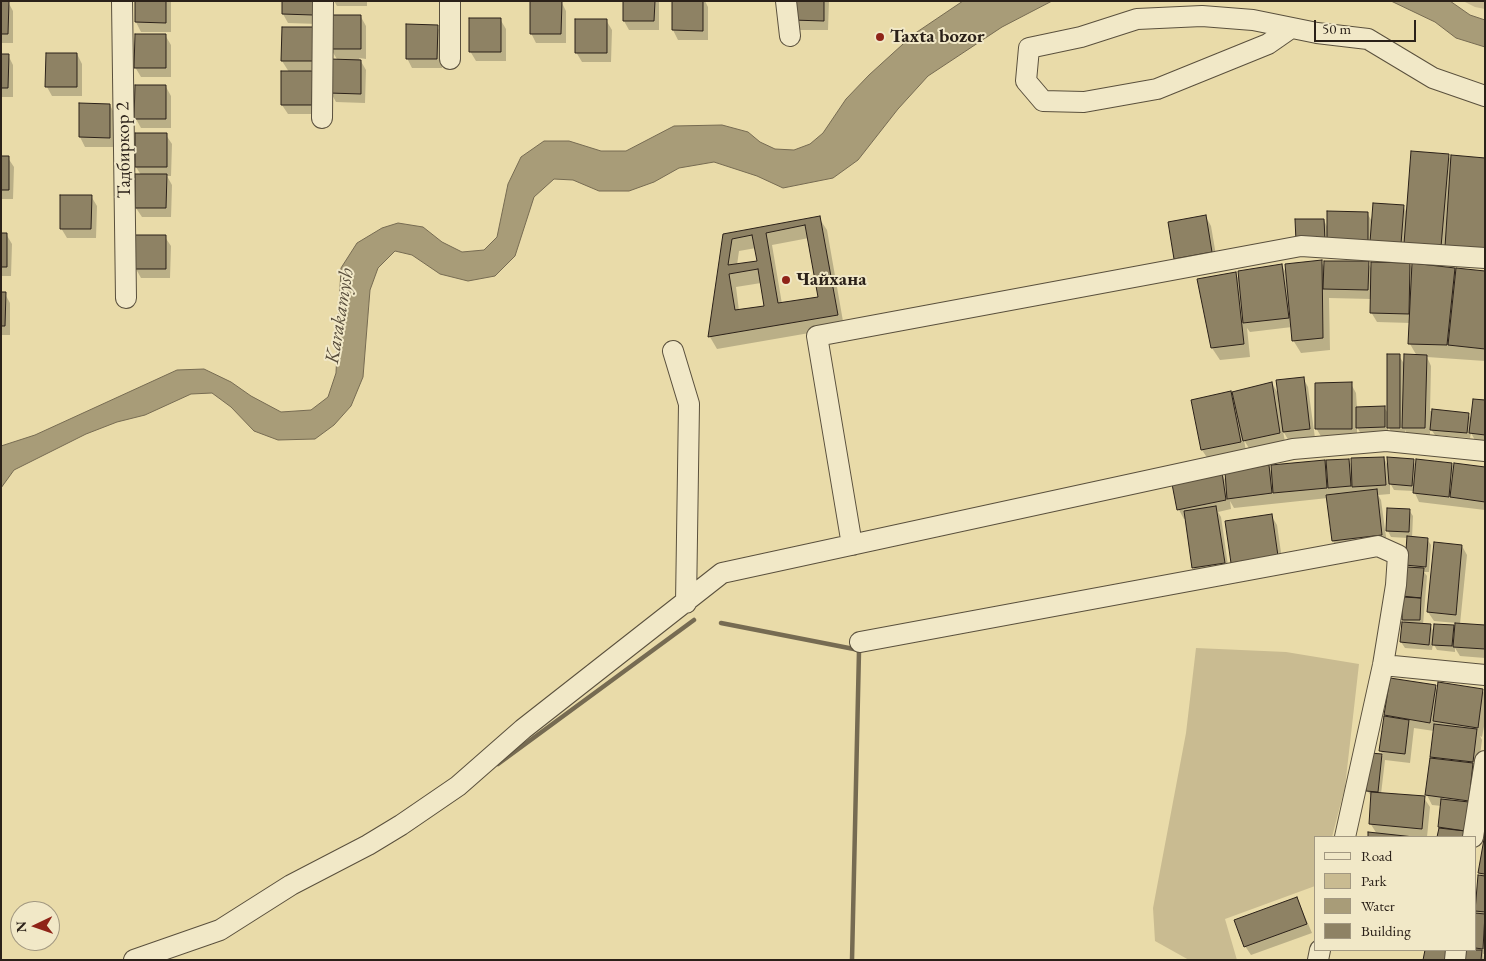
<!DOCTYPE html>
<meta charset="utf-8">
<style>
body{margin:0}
#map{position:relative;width:1486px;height:961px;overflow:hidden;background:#e9dba9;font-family:"EB Garamond",serif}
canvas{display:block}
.frame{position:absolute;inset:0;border:2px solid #2b2119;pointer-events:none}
.legend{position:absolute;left:1314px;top:836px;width:162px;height:115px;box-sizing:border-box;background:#f1e8c7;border:1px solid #a29881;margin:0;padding:6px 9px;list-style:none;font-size:15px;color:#2b2119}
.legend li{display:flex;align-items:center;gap:10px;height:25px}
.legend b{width:25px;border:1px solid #a29881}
.north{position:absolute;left:10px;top:901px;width:50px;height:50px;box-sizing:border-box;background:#f1e8c7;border:1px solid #a29881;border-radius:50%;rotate:267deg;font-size:14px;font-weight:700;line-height:20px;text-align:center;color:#2b2119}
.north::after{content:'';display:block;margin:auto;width:18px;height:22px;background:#8f2418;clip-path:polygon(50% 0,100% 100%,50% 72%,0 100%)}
.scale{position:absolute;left:1314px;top:20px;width:102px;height:22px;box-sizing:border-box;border:2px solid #2b2119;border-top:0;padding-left:6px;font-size:15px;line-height:18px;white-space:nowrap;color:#2b2119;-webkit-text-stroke:4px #f1e8c7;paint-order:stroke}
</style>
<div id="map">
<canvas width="1486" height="961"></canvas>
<div class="frame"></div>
<ul class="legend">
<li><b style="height:6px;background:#f1e8c7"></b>Road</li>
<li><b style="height:14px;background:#c9bb91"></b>Park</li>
<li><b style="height:14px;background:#a89c78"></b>Water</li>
<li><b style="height:14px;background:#8e8264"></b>Building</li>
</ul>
<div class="north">N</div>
<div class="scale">50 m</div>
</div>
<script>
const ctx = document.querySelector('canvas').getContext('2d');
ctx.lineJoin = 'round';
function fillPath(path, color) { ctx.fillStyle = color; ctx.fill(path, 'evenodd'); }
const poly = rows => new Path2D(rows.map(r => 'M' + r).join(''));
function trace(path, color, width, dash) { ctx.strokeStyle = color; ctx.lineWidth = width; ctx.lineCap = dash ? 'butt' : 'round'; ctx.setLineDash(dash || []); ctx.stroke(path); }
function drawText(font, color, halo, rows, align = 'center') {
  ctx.font = font + ' "EB Garamond",serif'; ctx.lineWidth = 4; ctx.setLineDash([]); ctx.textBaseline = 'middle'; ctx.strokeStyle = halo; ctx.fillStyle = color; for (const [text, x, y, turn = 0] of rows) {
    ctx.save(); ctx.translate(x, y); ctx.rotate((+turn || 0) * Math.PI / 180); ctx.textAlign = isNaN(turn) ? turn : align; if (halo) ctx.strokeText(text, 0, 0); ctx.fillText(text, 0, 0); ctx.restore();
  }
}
const green = poly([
 [1463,1,1485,1,1485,9,1475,7],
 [1196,648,1286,652,1359,664,1345,787,1332,837,1315,837,1315,886,1225,919,1237,960,1189,960,1155,941,1153,908,1186,733]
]);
const water = poly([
 [963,1,1052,1,1002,27,928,76,898,109,858,160,833,178,783,188,757,176,714,162,679,168,654,182,629,191,599,191,573,180,554,179,534,197,515,256,495,276,468,281,440,274,412,255,395,251,378,268,370,290,363,377,351,406,334,425,315,439,278,440,254,431,231,407,212,393,191,394,145,415,117,422,86,434,14,470,1,488,1,446,35,435,177,370,204,369,231,382,251,396,281,412,311,410,328,397,336,373,341,268,357,243,382,228,398,223,423,227,442,242,462,252,484,250,497,237,508,184,521,157,544,141,569,141,601,151,626,151,674,126,722,125,748,132,760,142,775,149,794,150,810,144,823,133,846,99,869,75,914,34,963,1],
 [1391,1,1450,1,1470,15,1485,20,1485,47,1456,38,1435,22,1391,1]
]);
const shadow = poly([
 [136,1,171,1,171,32,141,32,136,22],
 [318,1,318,24,288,23,283,14],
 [334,1,367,1,367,6,337,6],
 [561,1,566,11,566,43,536,43,531,33],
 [624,1,659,1,659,30,629,30,624,21],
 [673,1,705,1,708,7,708,40,678,40,673,30],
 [793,1,829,1,828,30,799,30],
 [1,2,8,2,13,11,13,43,1,43],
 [361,17,366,26,366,59,359,58,366,70,365,103,336,102,331,93,338,61,331,49],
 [500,19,506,29,506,61,476,61,470,51],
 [606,20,612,30,611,62,582,62,576,52],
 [437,26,442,36,442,68,412,68,407,58],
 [312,29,317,71,311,70,318,82,317,114,288,114,282,105,289,72,282,61],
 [165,35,171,45,171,77,141,77,135,67],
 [77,54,82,64,82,96,52,96,47,87],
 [1,55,8,55,13,65,13,97,1,97],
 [166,87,171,96,171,128,141,128,136,119],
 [80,105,110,105,115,115,115,147,85,147,80,137],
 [166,135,172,144,171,176,167,176,172,185,171,217,142,217,136,208,141,175,136,167],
 [1448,155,1452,162,1449,252,1300,247,1324,220,1328,229,1367,213,1373,223,1403,206,1407,213],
 [1,158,8,158,14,167,13,199,1,199],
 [91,196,97,206,96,238,67,238,61,228],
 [1206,217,1211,226,1217,261,1181,267,1175,258],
 [819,218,827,230,844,327,717,349,710,337,724,235],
 [809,238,819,298,782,304,772,245],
 [756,248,758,262,737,265,739,251],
 [761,283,765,307,739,311,736,287],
 [1,234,6,234,12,244,11,276,1,276],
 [165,237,171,246,170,278,141,278,136,269],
 [1321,262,1325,268,1368,263,1372,270,1410,264,1413,271,1454,269,1457,274,1485,273,1485,361,1427,357,1431,366,1430,411,1468,414,1472,420,1485,402,1485,443,1476,442,1471,433,1470,438,1435,435,1430,428,1430,437,1409,437,1405,430,1405,437,1394,437,1388,426,1388,433,1361,434,1357,427,1357,438,1322,438,1316,428,1351,384,1356,393,1357,408,1384,407,1389,415,1399,356,1405,365,1417,356,1410,344,1411,323,1377,322,1371,312,1371,299,1329,298,1330,350,1301,353,1293,340,1292,327,1250,332,1247,328,1250,357,1220,360,1212,348,1235,273,1240,281,1282,266,1287,274],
 [1,294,5,294,10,303,10,335,1,335],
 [1303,378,1308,387,1315,438,1289,441,1283,431,1285,442,1250,450,1244,440,1246,451,1208,459,1202,450,1192,401,1230,393,1234,400,1272,383,1280,397],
 [1384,458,1389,468,1413,460,1416,466,1452,464,1454,469,1485,468,1485,510,1419,502,1414,491,1394,490,1390,483,1390,494,1378,495,1381,500,1387,544,1338,550,1333,541,1328,498,1234,508,1230,501,1231,509,1218,512,1221,517,1229,572,1199,577,1193,567,1186,519,1184,519,1179,510,1173,485,1222,474,1227,483,1268,466,1273,474,1324,462,1328,468,1349,460,1352,466],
 [1388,510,1409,510,1413,516,1412,538,1427,539,1431,545,1429,572,1424,572,1427,576,1423,625,1430,625,1434,632,1453,627,1456,631,1456,623,1434,621,1428,612,1462,546,1467,555,1460,624,1485,626,1485,658,1460,656,1455,648,1455,652,1437,650,1433,643,1432,650,1405,648,1401,642,1403,623,1405,623,1403,620,1404,596,1408,569,1406,565,1408,538,1391,537,1388,531],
 [1271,515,1277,525,1283,566,1233,563,1227,522],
 [1435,686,1438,692,1482,690,1485,694,1485,721,1482,737,1480,736,1482,740,1478,771,1467,837,1439,837,1442,806,1432,805,1427,795,1433,760,1431,756,1434,731,1414,728,1410,763,1385,760,1381,794,1424,798,1430,807,1427,837,1369,837,1369,834,1377,834,1370,823,1371,796,1367,790,1371,754,1383,756,1381,751,1385,718,1387,718,1386,715],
 [1485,840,1485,954,1483,954,1484,960,1466,960,1467,950,1475,950,1475,904,1479,877,1482,877,1479,873],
 [1297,898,1312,933,1251,955,1245,946]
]);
const stream = poly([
 [721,623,859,650],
 [498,764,694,620],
 [852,960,859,651]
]);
const building = poly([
 [1,1,9,1,8,34,1,34,1,1],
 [135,1,166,1,166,23,135,22,135,1],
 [282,1,313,1,313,15,282,14,282,1],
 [530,1,562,1,561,34,530,34,530,1],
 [623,1,655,1,654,21,623,21,623,1],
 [672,1,703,1,703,31,672,30,672,1],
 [792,1,824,1,824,21,792,20,792,1],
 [330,15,361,15,361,49,329,49,330,15],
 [469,18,501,18,501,52,469,52,469,18],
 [575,19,607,19,607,53,575,53,575,19],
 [406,24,438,25,437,59,406,59,406,24],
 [282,27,313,27,313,61,281,61,282,27],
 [135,34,166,34,166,68,134,68,135,34],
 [46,53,77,53,77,87,45,87,46,53],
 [1,54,9,54,8,88,1,88,1,54],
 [330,59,361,60,361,94,329,93,330,59],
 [281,71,313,71,312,105,281,105,281,71],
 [135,85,166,85,166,119,134,119,135,85],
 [79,103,110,104,110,138,79,137,79,103],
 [135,133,167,133,167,167,135,167,135,133],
 [1411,151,1449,154,1441,247,1404,244,1411,151],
 [1451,155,1485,158,1485,250,1445,247,1451,155],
 [1,156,9,156,9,190,1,190,1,156],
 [135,174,167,174,166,208,135,208,135,174],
 [60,195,92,195,91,229,60,229,60,195],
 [1373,203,1404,205,1401,244,1370,242,1373,203],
 [1327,211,1368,212,1368,242,1327,241,1327,211],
 [1206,215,1212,252,1174,259,1168,222,1206,215],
 [820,216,838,315,708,337,723,234,820,216],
 [805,225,818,297,778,303,766,233,805,225],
 [752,235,757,261,728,265,732,239,752,235],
 [758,269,764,306,735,310,729,274,758,269],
 [1295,219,1324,219,1325,241,1296,241,1295,219],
 [1,233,7,233,7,267,1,267,1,233],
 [135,235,166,235,166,269,134,269,135,235],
 [1322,260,1323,338,1292,341,1285,264,1322,260],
 [1324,261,1369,261,1368,290,1323,289,1324,261],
 [1371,262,1410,263,1409,314,1370,313,1371,262],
 [1412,263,1455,268,1447,345,1408,344,1412,263],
 [1282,264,1289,318,1243,323,1238,271,1282,264],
 [1456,268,1485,271,1485,349,1448,345,1456,268],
 [1236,272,1244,344,1211,348,1197,279,1236,272],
 [1,292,6,292,5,326,1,326,1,292],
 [1387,354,1400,354,1400,428,1387,428,1387,354],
 [1404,354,1427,355,1425,428,1402,428,1404,354],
 [1304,377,1310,429,1283,432,1276,380,1304,377],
 [1272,382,1280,433,1243,441,1232,392,1272,382],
 [1352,382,1352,429,1315,429,1315,383,1352,382],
 [1231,391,1241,442,1201,450,1191,400,1231,391],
 [1473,399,1485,400,1485,435,1469,433,1473,399],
 [1385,406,1385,427,1356,428,1356,407,1385,406],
 [1432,409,1469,413,1467,433,1430,430,1432,409],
 [1384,457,1386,485,1352,487,1351,458,1384,457],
 [1387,457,1414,459,1412,486,1389,484,1387,457],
 [1349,459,1351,486,1328,488,1326,460,1349,459],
 [1416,459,1452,463,1449,497,1413,493,1416,459],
 [1325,460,1327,488,1273,493,1271,465,1325,460],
 [1454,463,1485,467,1485,502,1450,497,1454,463],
 [1269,465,1272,493,1227,499,1225,472,1269,465],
 [1222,472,1226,500,1177,510,1172,484,1222,472],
 [1377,489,1382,535,1332,541,1326,495,1377,489],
 [1216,506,1225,563,1192,568,1184,511,1216,506],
 [1387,508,1410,509,1409,532,1386,531,1387,508],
 [1272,514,1278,556,1231,563,1225,521,1272,514],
 [1407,536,1428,538,1426,567,1405,565,1407,536],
 [1434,542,1462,545,1456,615,1427,612,1434,542],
 [1405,567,1424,568,1421,598,1402,596,1405,567],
 [1402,597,1421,598,1420,620,1402,620,1402,597],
 [1402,622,1431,624,1429,645,1400,642,1402,622],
 [1455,623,1485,625,1485,649,1453,647,1455,623],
 [1434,624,1454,625,1452,646,1432,645,1434,624],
 [1390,678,1436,685,1430,723,1384,715,1390,678],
 [1438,682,1483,689,1478,728,1433,721,1438,682],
 [1384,716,1409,720,1405,754,1379,751,1384,716],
 [1434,724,1477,729,1473,762,1430,757,1434,724],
 [1370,753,1382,754,1378,792,1366,791,1370,753],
 [1430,758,1473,763,1469,801,1425,795,1430,758],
 [1371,792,1425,796,1422,829,1369,824,1371,792],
 [1441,799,1469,802,1465,831,1438,827,1441,799],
 [1439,828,1465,831,1465,837,1437,837,1439,828],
 [1368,832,1414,837,1368,837,1368,832],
 [1484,839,1485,839,1485,874,1478,873,1484,839],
 [1478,875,1485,876,1485,912,1475,911,1478,875],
 [1297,897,1307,924,1244,947,1234,920,1297,897],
 [1475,913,1485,914,1483,949,1475,948,1475,913],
 [1425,950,1449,950,1448,960,1423,960,1425,950],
 [1466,950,1482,950,1481,960,1465,960,1466,950]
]);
const minor = poly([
 [122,1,126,298],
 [450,1,450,59],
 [786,1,790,36],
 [1291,28,1268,44,1157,89,1084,102,1043,101,1026,81,1029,48,1081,37,1137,19,1202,16,1253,20,1317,33,1368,39,1433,78,1485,96],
 [322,118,323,1],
 [673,351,689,404,686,603],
 [852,545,817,336,1301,246,1485,258],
 [860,642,1378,546,1398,555,1396,585,1383,665,1345,837],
 [1383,665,1485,675],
 [1473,837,1485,761],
 [134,960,220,930,291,885,368,845,401,825,458,786,523,729,722,573,1293,449,1386,441,1485,451],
 [1318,960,1320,950],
 [1455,960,1456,950]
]);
const markers = [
 [880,37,5,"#8f2418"],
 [786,280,5,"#8f2418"]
];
const poiNames = [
 ["Taxta bozor",890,37],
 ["Чайхана",796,280]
];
const streetNames = [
 ["Тадбиркор 2",124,150,-91]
];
const waterNames = [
 ["Karakamysh",340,316,-81]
];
fillPath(green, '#c9bb91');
fillPath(water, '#a89c78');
trace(water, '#766b52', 1);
fillPath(shadow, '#0003');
trace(stream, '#766b52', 4.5);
fillPath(building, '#8e8264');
trace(building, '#2b2119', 1);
trace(minor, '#5a503d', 22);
trace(minor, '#f1e8c7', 20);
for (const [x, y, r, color] of markers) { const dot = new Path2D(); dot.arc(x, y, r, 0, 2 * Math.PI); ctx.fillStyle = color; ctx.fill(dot); trace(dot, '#f1e8c7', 2); }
drawText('bold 19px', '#2b2119', '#f1e8c7', poiNames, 'left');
drawText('19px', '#2b2119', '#f1e8c7', streetNames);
drawText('italic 20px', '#574c3a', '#f1e8c7', waterNames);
</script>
